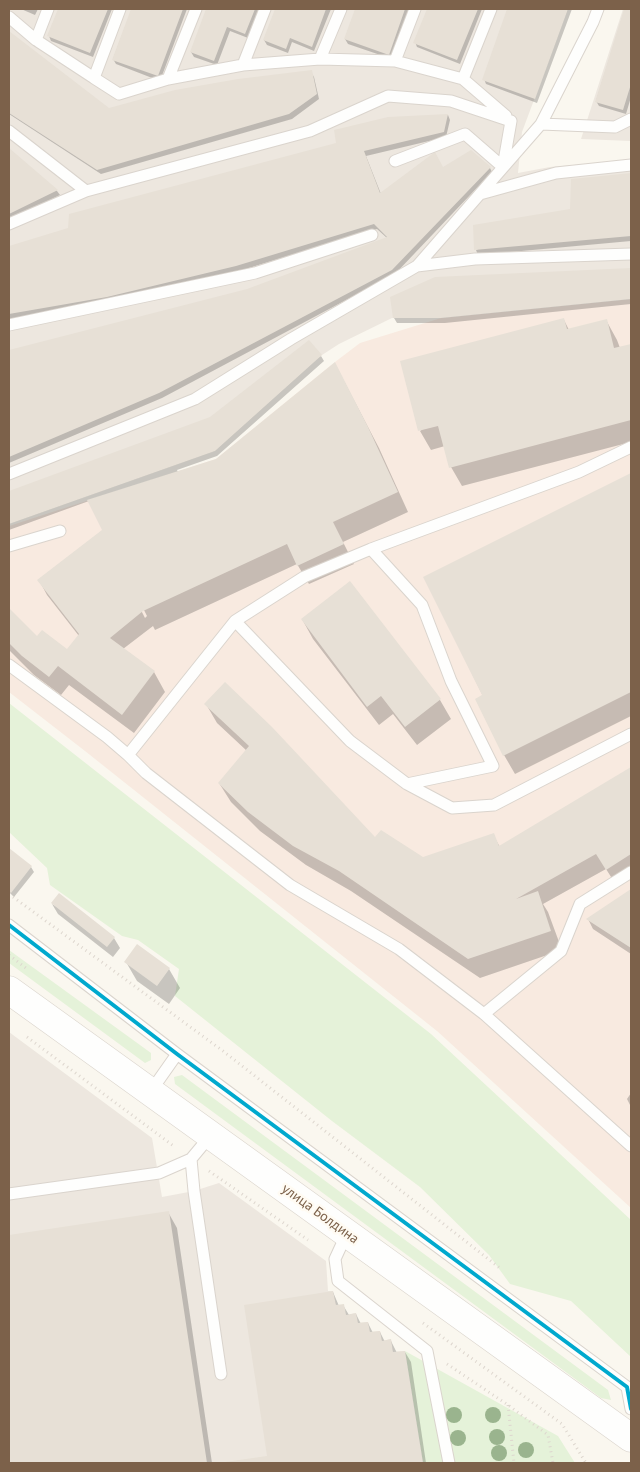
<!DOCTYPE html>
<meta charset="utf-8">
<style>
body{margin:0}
#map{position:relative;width:640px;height:1472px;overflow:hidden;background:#faf7ef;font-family:"PT Sans",sans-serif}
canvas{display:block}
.frame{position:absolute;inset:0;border:10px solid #7c614a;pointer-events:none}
</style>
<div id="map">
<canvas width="640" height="1472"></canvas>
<div class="frame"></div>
</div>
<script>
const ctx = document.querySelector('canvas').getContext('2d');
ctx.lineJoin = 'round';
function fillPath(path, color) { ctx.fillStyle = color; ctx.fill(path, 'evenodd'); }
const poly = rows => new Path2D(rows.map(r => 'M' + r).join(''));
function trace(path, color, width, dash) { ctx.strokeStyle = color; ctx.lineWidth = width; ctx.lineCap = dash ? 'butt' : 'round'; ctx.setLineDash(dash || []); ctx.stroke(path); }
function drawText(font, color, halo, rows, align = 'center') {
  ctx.font = font + ' "PT Sans",sans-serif'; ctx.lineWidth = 5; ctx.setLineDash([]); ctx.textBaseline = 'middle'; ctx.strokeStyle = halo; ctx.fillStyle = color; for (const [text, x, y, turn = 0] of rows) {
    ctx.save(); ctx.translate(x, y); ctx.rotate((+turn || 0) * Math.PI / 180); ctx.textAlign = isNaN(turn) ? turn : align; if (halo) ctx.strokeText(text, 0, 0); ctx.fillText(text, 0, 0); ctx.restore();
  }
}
const commercial = poly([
 [631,299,631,1208,437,1031,85,751,9,692,9,526,216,459,335,362,360,343,441,318]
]);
const industrial = poly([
 [9,9,568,9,522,132,518,173,550,167,631,160,631,299,441,318,392,318,339,344,322,355,215,451,9,524],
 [623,9,631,9,631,141,581,139],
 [9,1032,152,1138,162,1197,194,1191,219,1183,326,1261,328,1291,333,1291,336,1305,346,1315,356,1313,358,1323,368,1322,370,1332,380,1331,382,1341,391,1339,393,1352,405,1351,423,1463,9,1463]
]);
const green = poly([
 [9,703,431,1034,631,1220,631,1357,571,1301,510,1284,489,1255,420,1187,332,1121,175,996,179,969,138,940,122,936,50,885,47,868,9,832],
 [9,950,151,1053,151,1060,145,1063,9,963],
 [182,1075,608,1390,611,1400,601,1398,175,1084,174,1077],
 [405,1351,558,1436,575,1463,423,1463]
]);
const shadow = poly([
 [21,9,38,9,35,15],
 [59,9,112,9,93,57,51,41,49,36],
 [132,9,187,9,160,81,116,64,113,59],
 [207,9,259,9,248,38,230,31,217,65,194,57,191,52],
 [276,9,331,9,314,51,292,42,288,53,267,45,264,40],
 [356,9,410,9,392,59,348,44,345,39],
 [429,9,482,9,460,64,417,47,415,42],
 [508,9,572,9,537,103,486,84,484,79],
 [625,9,631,9,631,97,626,114,599,106,596,101],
 [9,33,109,110,311,72,314,77,319,99,292,119,101,174,9,114],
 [448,115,450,120,446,137,366,156,381,194,443,168,490,168,492,172,395,274,162,398,9,463,9,351,247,291,387,238,377,229,239,271,110,301,9,319,9,247],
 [9,149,57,191,60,195,9,221],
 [631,175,631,241,478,255,476,250,572,210,572,180],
 [631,269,631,304,445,323,397,323,394,318,392,298,435,278],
 [564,320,569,330,606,320,617,340,620,348,631,345,631,442,462,486,451,467,445,446,431,450,420,431],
 [321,356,324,361,217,456,177,470,178,472,216,460,345,383,379,448,408,512,343,542,354,564,309,584,297,564,155,630,153,626,123,649,154,672,165,692,134,733,69,685,61,695,34,675,9,650,9,610,37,638,67,651,79,636,47,595,39,580,106,536,89,501,9,530,9,492,211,418],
 [108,545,111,545,147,616,145,618],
 [631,474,631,716,515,774,504,755,483,696,425,578],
 [302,619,440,700,451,719,417,745,393,714,379,725,313,639],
 [206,704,375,838,423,859,493,835,500,847,631,769,631,868,613,880,606,869,543,904,548,912,562,950,480,978,351,891,306,865,260,831,231,802,219,783,247,751,217,723],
 [9,849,31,867,34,872,14,897,9,892],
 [631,891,631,954,593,929,588,919],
 [52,904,114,938,120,948,113,957,58,914],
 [126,962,169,969,180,988,169,1004,137,981],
 [631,1093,631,1107,627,1099],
 [168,1212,177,1228,212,1463,9,1463,9,1237],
 [333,1292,339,1306,343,1305,349,1315,356,1314,361,1324,368,1323,373,1333,380,1332,385,1342,391,1341,397,1353,405,1352,411,1362,426,1463,226,1463,268,1457]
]);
const building = poly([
 [58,9,108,9,90,53,47,36],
 [131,9,183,9,158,76,112,60],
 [206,9,255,9,245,34,227,27,214,61,190,52],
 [275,9,326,9,312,47,290,38,286,49,263,40],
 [355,9,405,9,389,55,344,39],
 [427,9,478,9,457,60,413,43],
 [507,9,568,9,535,99,482,80],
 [624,9,631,9,631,84,623,110,595,102],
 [9,31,109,108,175,90,238,79,312,70,317,94,289,114,97,170,9,113],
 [448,114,444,132,364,151,380,193,435,152,443,167,471,150,491,167,392,270,159,393,9,457,9,350,247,289,387,237,374,224,236,266,107,297,9,314,9,246,68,228,69,214,336,143,334,130,388,117],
 [9,148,58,190,9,214],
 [631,173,631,236,474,250,473,225,570,209,571,179],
 [631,268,631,299,441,318,393,318,390,297,435,277],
 [564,318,567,329,607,319,614,348,631,344,631,420,449,468,438,426,418,431,400,361],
 [309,340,322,355,215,451,9,524,9,491,210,417],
 [335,362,368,427,398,492,333,522,344,544,297,566,287,544,143,611,110,638,155,671,122,715,58,666,49,677,22,656,9,643,9,608,37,636,42,630,67,649,79,634,37,580,102,530,87,500,216,459],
 [631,473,631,692,503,756,475,699,482,695,423,577],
 [350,581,441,699,405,727,381,696,367,707,301,619],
 [225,682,272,727,375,837,381,830,423,857,494,833,499,846,631,767,631,854,606,870,596,854,516,899,538,891,551,931,468,959,339,871,293,846,248,812,218,783,249,746,204,704],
 [9,848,32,866,11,893,9,891],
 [631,889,631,948,586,919],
 [59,893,115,937,107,947,51,903],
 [137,944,170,968,157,986,124,962],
 [169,1211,207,1463,9,1463,9,1235],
 [333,1291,336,1305,344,1304,346,1315,356,1313,358,1323,368,1322,370,1332,380,1331,382,1341,391,1339,393,1352,405,1351,423,1463,225,1463,225,1462,267,1456,244,1305]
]);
const path = poly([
 [9,894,223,1051,501,1269],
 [9,955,26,968],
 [27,1037,175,1147],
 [209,1171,308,1240],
 [423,1323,562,1424,586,1463],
 [447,1364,508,1405,548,1435,553,1463],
 [508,1405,514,1463]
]);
const lane = poly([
 [48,9,36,40,94,78],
 [120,9,94,78,119,94,168,79],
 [196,9,168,79,243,65],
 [265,9,243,65,320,59],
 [341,9,320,59,395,61],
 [415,9,395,61,463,79],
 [491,9,463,79,506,116],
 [9,17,36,40],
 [541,124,615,127,631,119],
 [9,131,86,191,310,131,388,96,451,101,511,121],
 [395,161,465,134,503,167,511,121],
 [480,194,556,173,631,165],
 [9,224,86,191],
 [417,266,475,259,631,254],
 [9,325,255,273,372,235],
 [9,474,195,399,291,339,417,266,541,124,593,22,598,9],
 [9,546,60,531],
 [371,549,579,472,631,447],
 [235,621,304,577,371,549,422,605,451,681,493,766,407,784],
 [9,665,107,737,128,755,146,773,290,885,399,949,484,1014,631,1146],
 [128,755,235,621,350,741,407,784,452,808,494,805,631,734],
 [9,925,177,1054,627,1387,631,1409],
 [484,1014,561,951,580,904,631,872],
 [151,1091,177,1054],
 [191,1159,194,1191,221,1374],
 [9,1194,159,1173,191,1159,211,1135],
 [347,1233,335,1259,338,1281,427,1351,449,1463]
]);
const secondary = poly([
 [9,990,631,1438]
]);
const bus1 = poly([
 [9,925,177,1054,627,1387,631,1409]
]);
const trees = [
 [454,1415],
 [493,1415],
 [497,1437],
 [458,1438],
 [526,1450],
 [499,1453]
];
const streetNames = [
 ["улица Болдина",320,1214,36]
];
fillPath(commercial, '#f8eae0');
fillPath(industrial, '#ede7df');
fillPath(green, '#e5f2d9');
fillPath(shadow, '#0003');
fillPath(building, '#e7e0d6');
trace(lane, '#dad4cd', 13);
trace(secondary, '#dad4cc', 29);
trace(path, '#ddd6ce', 3, [1, 4]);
trace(lane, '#fefefd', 11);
trace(secondary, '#fefefd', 28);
trace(bus1, '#00a9ce', 4);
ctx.fillStyle = '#9ab48e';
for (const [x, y] of trees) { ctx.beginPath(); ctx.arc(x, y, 8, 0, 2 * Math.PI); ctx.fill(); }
drawText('14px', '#7c614a', '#fffbf3', streetNames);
</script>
